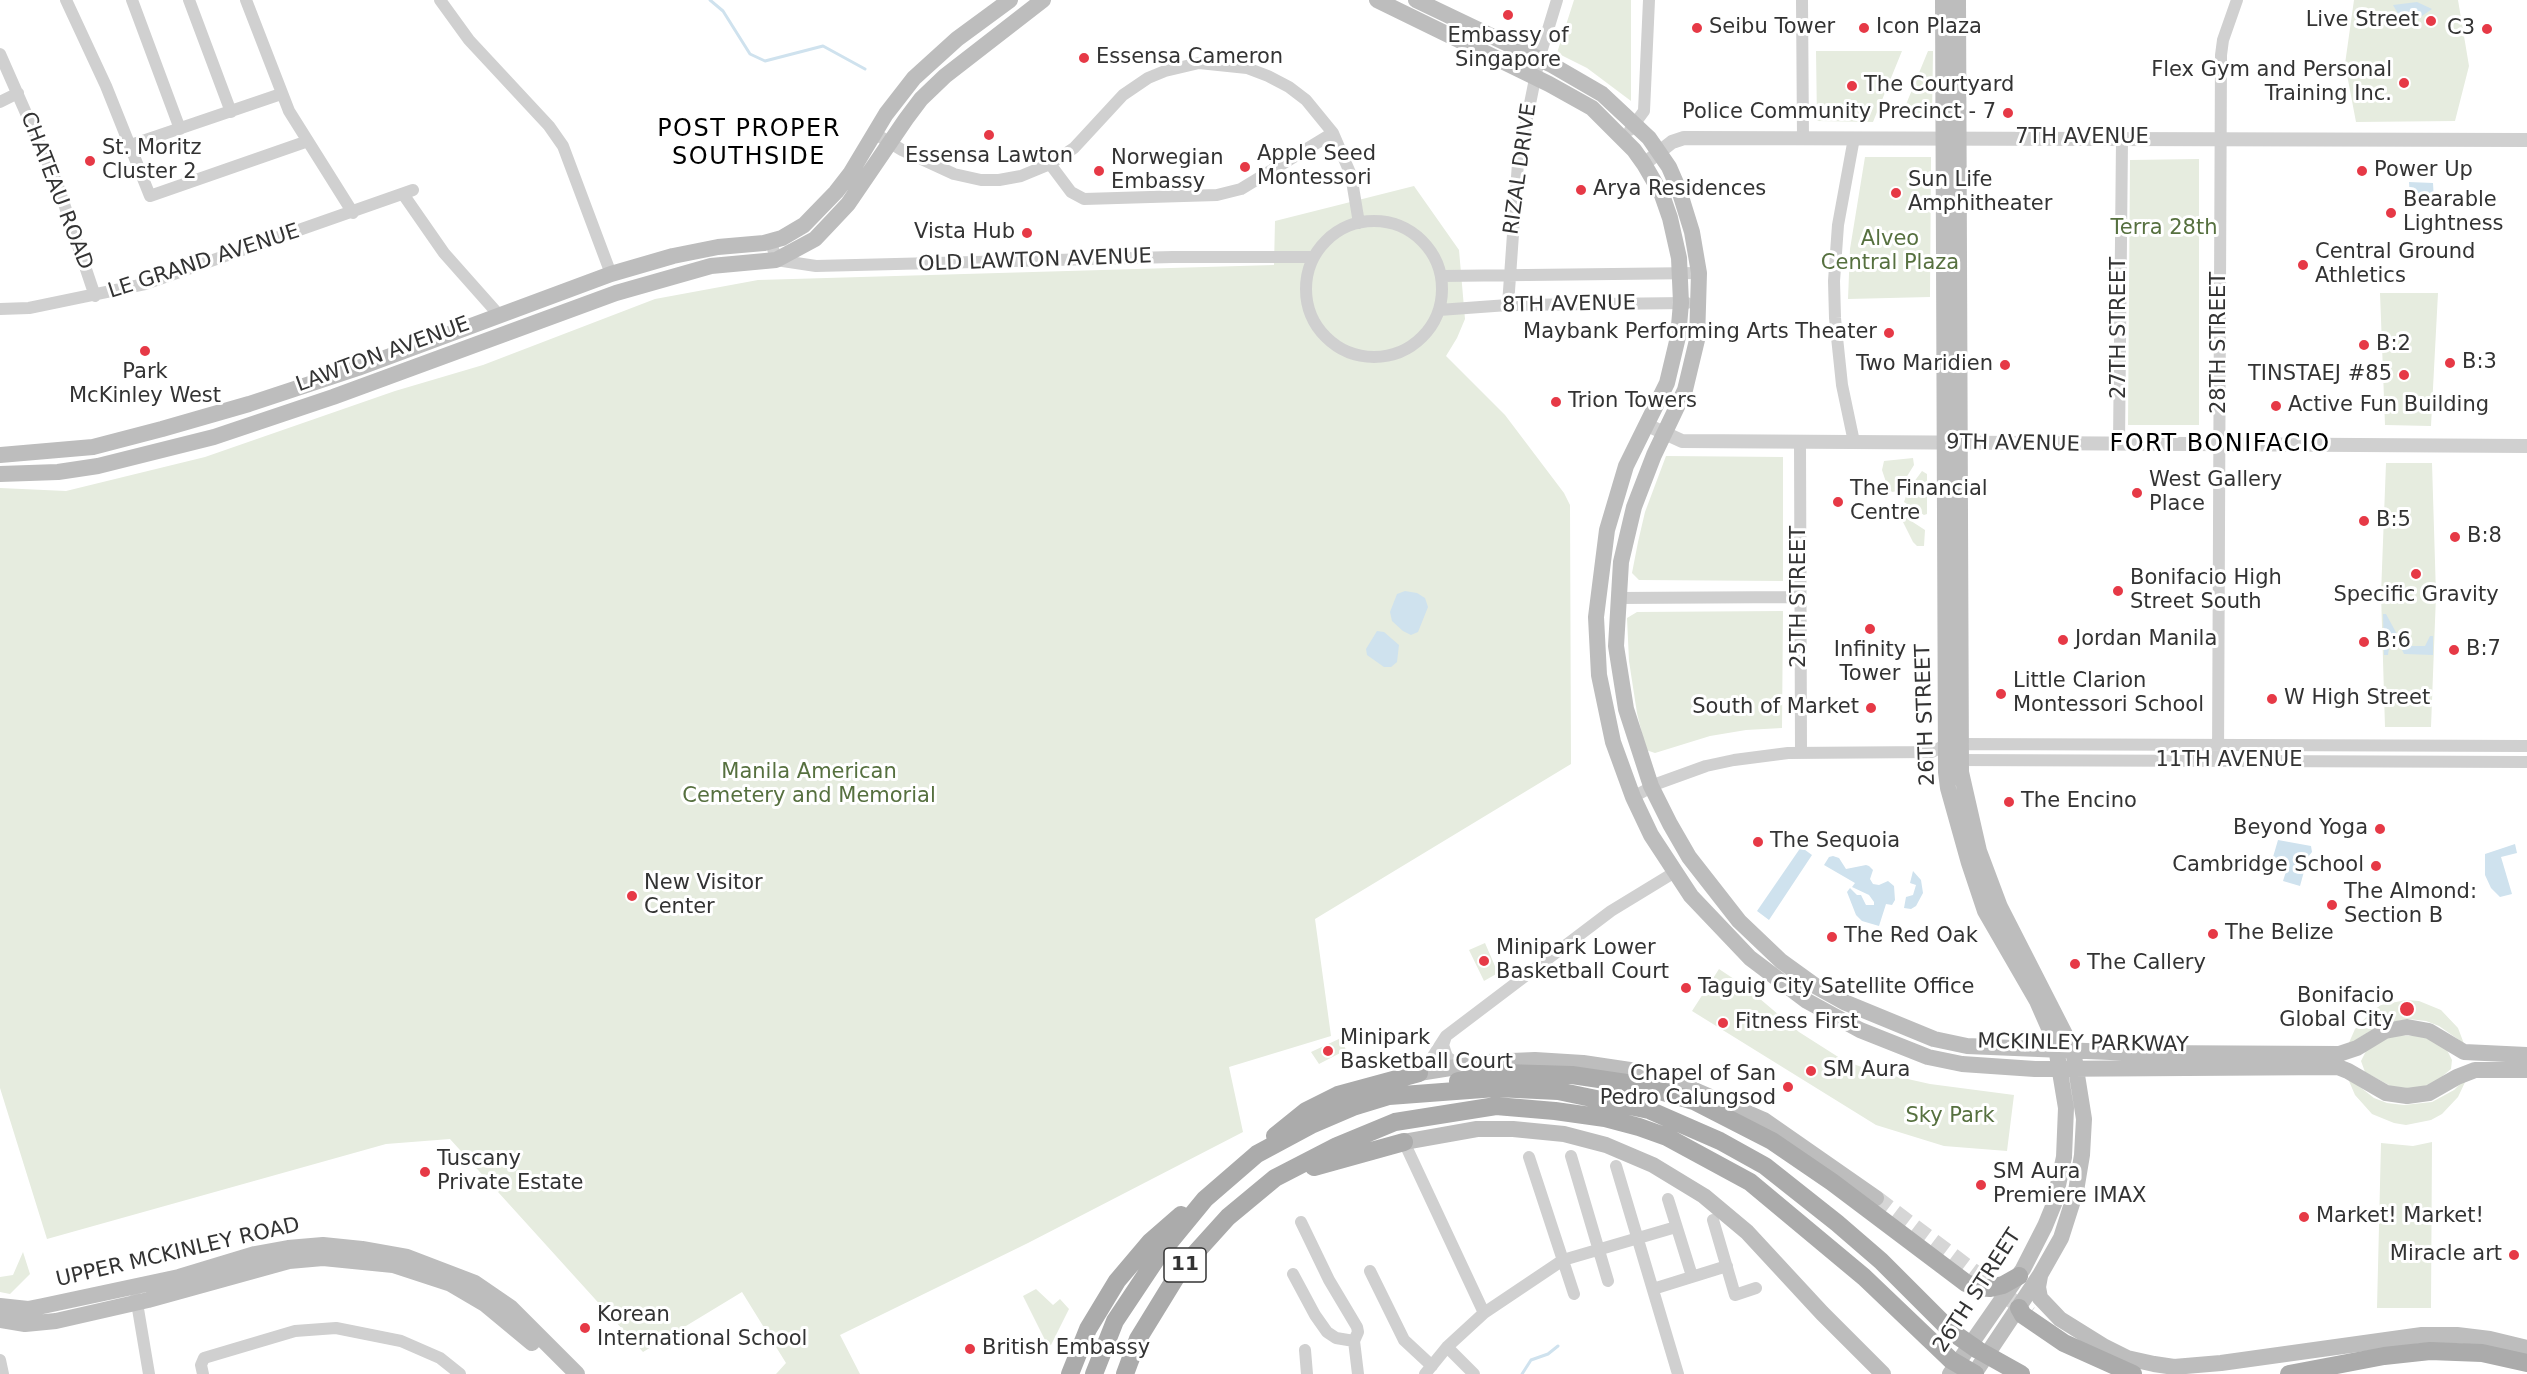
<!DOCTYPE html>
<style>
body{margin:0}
canvas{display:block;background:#fff}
</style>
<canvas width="2527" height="1374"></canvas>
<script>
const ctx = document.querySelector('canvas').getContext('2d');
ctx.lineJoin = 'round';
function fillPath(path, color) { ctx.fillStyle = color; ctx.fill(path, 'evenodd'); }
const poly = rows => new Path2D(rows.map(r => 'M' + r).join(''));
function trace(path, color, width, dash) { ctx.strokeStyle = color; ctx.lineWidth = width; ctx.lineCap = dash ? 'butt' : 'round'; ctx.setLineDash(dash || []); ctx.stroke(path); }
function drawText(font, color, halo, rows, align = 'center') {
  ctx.font = font + ' "DejaVu Sans",sans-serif'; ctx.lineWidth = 6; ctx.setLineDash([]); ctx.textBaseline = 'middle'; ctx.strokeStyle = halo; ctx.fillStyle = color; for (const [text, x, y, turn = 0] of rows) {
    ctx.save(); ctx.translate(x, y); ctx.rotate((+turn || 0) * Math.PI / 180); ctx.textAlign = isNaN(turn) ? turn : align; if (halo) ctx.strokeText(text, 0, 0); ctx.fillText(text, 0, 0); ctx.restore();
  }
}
const green = poly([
 [1574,0,1631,0,1631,101,1587,68,1557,53],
 [2354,0,2458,0,2469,66,2455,121,2356,122,2345,64],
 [1816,51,1902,51,1873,122,1817,121],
 [1928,51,1933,51,1932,117,1929,120,1900,119],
 [1865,157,1931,157,1930,297,1848,299,1850,249],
 [2199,159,2199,425,2128,425,2130,160],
 [1414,186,1459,250,1465,319,1457,338,1446,356,1505,415,1564,493,1570,505,1571,764,1315,919,1331,1036,1229,1067,1243,1132,1028,1243,840,1335,860,1374,776,1374,786,1363,742,1292,643,1352,450,1139,386,1144,47,1239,0,1088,0,488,66,491,205,457,395,391,483,365,655,299,758,280,1274,265,1275,221],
 [2380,293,2438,293,2431,426,2385,425],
 [1666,456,1783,457,1783,581,1639,580,1632,573,1638,542,1645,512],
 [1913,458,1914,465,1898,491,1892,492,1888,488,1882,470,1884,461],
 [2386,463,2432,463,2436,595,2431,727,2385,727,2381,594],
 [1922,471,1927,474,1927,514,1924,515,1904,502,1908,490],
 [1905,517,1925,530,1924,546,1917,546,1913,542,1903,522],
 [1783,611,1782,728,1746,730,1710,736,1655,753,1646,750,1637,713,1629,661,1627,618,1637,612],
 [1485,943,1498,973,1484,981,1469,950],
 [1719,969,1746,987,1799,1032,1843,1060,1872,1071,1930,1084,2014,1095,2007,1151,1944,1146,1876,1125,1692,1011],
 [2406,1000,2419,1001,2441,1010,2458,1028,2466,1049,2459,1040,2439,1026,2426,1021,2409,1019,2381,1024,2348,1045,2355,1029,2371,1012,2381,1005],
 [2393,1035,2423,1036,2447,1050,2452,1060,2451,1069,2438,1080,2420,1088,2394,1088,2365,1072,2361,1061,2367,1049],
 [1341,1038,1346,1050,1319,1064,1311,1052],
 [2346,1074,2355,1083,2374,1098,2387,1103,2404,1105,2432,1102,2454,1090,2468,1076,2458,1097,2442,1114,2431,1120,2406,1125,2394,1123,2372,1114,2355,1095],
 [2432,1142,2431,1308,2377,1308,2381,1143,2413,1146],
 [23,1252,30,1274,10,1294,0,1292,0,1277,13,1275],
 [1036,1289,1053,1305,1060,1299,1069,1309,1051,1345,1048,1346,1023,1296]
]);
const water = poly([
 [2417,2,2432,9,2406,27,2393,5],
 [2409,182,2433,183,2434,201,2410,197],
 [1405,591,1417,593,1425,598,1428,607,1418,632,1411,635,1403,631,1392,621,1390,612,1397,594],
 [2383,614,2386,614,2398,636,2412,646,2425,646,2430,636,2433,636,2433,655,2404,654,2400,646,2394,645,2389,648,2388,655,2384,655],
 [1377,631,1384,632,1399,645,1397,662,1391,667,1384,667,1367,655,1366,649],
 [2278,840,2311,846,2312,852,2308,857,2300,886,2283,881,2289,862,2273,857],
 [2515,844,2517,853,2501,857,2512,894,2500,897,2491,888,2485,875,2485,854],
 [1801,847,1812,855,1769,920,1757,911],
 [1833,856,1839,858,1846,869,1866,865,1869,866,1873,870,1870,879,1873,884,1879,885,1888,881,1894,886,1895,900,1892,905,1886,904,1879,926,1862,921,1856,915,1847,892,1850,888,1857,895,1861,895,1866,905,1874,905,1874,902,1869,895,1852,887,1855,883,1824,865,1829,857],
 [1913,871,1921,880,1923,893,1916,906,1911,909,1904,908,1906,897,1913,895,1916,885,1910,883]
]);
const stream = poly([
 [710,0,723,11,750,54,765,61,823,46,865,69],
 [1522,1374,1531,1360,1548,1354,1558,1346]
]);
const secondaryTunnel = poly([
 [1876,1198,2030,1314]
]);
const minor = poly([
 [66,0,106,86,150,196,308,141],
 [132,0,180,129],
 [189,0,231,112],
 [246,0,289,111,353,213],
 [440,0,469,40,549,126,563,146,611,274],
 [1802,0,1803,138],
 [0,54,58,186,95,296],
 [0,102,18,93],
 [1630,130,1644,111,1649,0],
 [874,133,902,150,954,174,981,180,999,180,1021,176,1050,164,1074,148,1123,95,1148,78,1165,71,1199,63,1247,68,1268,76,1289,87,1306,100,1333,133,1351,175,1359,223],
 [1854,138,1838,225,1834,281,1835,318,1842,385,1854,442],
 [131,145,281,94],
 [1050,164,1071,192,1084,199,1217,195,1241,189,1333,133],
 [403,194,444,253,499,315],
 '1306 289a68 68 0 1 1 136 0a68 68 0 1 1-136 0Z',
 [771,241,776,260,816,266,1173,257,1314,257],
 [1441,276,1699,273],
 [1508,305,1518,163,1539,59,1557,0],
 [0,309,29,308,145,284,413,190],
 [1439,310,1508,305,1687,303],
 [1800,442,1801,753],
 [2119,444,2122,139],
 [1617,598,1801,597],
 [1953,760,2527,762],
 [2218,761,2221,55,2223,40,2237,0],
 [1633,797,1659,783,1706,766,1734,760,1788,753,1932,752,1945,745,1960,744,2527,746],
 [1446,1036,1443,1045,1447,1057,1460,1066],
 [1419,1073,1426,1067,1446,1036,1611,911,1675,872],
 [1404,1142,1484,1313],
 [1571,1156,1608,1281],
 [1529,1157,1574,1294],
 [1616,1166,1678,1374],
 [1668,1199,1692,1276],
 [1713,1220,1735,1295,1756,1288],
 [1301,1222,1329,1280,1357,1327,1358,1332,1354,1341],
 [1370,1271,1404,1340,1432,1366],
 [1293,1274,1315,1315,1327,1332,1336,1338,1354,1341,1358,1374],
 [1653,1289,1727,1266],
 [136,1297,149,1374],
 [1447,1347,1474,1374],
 [1305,1350,1307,1374],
 [0,1360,3,1374],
 [203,1374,201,1365,204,1358,295,1331,336,1328,401,1341,440,1358,460,1374],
 [1425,1374,1447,1347,1484,1313,1563,1260,1676,1227]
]);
const tertiary = poly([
 [1644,164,1672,142,1684,138,2527,140],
 [1647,425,1682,441,2527,446]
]);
const secondary = poly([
 [1377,0,1549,84,1592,108,1634,150,1644,164,1662,195,1670,218,1679,258,1681,303,1678,337,1667,383,1626,466,1607,530,1596,617,1599,675,1613,742,1633,797,1651,835,1691,896,1750,958,1807,1001,1860,1030,1928,1057,1962,1064,2035,1069,2338,1067,2348,1071,2386,1093,2407,1096,2429,1093,2457,1077,2475,1070,2527,1070],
 [1416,0,1552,65,1602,94,1649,138,1669,167,1679,190,1692,232,1699,273,1697,340,1685,390,1654,455,1634,507,1621,562,1616,646,1626,709,1651,786,1670,824,1689,857,1739,921,1781,961,1817,987,1844,1002,1934,1039,1967,1046,2134,1053,2339,1054,2357,1048,2385,1031,2407,1027,2429,1031,2464,1052,2527,1055],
 [1943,0,1946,772,1948,788,1969,863,1985,911,2037,1001,2055,1042,2066,1108,2064,1157,2054,1204,2045,1226,2023,1269,1950,1374],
 [1958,0,1961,772,1979,851,2000,907,2073,1050,2084,1119,2082,1155,2076,1191,2061,1238,2040,1275,1974,1374],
 [0,455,93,447,162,429,249,404,358,368,611,274,673,256,718,247,764,243,782,238,804,225,836,192,850,174,886,114,914,78,957,39,1010,0],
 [0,474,58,472,98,466,214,437,333,397,616,293,711,266,776,260,815,239,833,220,848,204,906,119,921,99,945,76,1043,0],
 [1419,1073,1488,1062,1535,1060,1583,1063,1630,1070,1676,1082,1764,1120,1876,1198],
 [1404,1142,1477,1129,1513,1129,1564,1134,1606,1145,1653,1165,1704,1196,1747,1232,1822,1313,1883,1374],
 [2040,1276,2038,1287,2040,1298,2060,1319,2105,1347,2127,1358,2154,1364,2174,1367,2221,1363,2422,1335,2457,1335,2490,1339,2527,1348],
 [0,1306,28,1309,43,1306,179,1277,255,1254,288,1248,323,1245,362,1249,407,1257,475,1283,510,1307,577,1374],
 [0,1320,25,1324,56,1321,148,1300,289,1261,323,1258,393,1265,451,1284,485,1304,532,1343]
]);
const primary = poly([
 [1458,1081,1504,1073,1572,1075,1640,1085,1694,1101,1772,1141,1832,1182,1966,1283,1977,1287,1990,1288,2003,1285,2019,1276],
 [1275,1136,1306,1111,1338,1095,1419,1073],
 [1314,1167,1404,1142],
 [2019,1308,2023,1315,2064,1343,2133,1374],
 [1070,1374,1088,1329,1117,1281,1150,1242,1181,1215],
 [1094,1374,1115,1321,1159,1255,1205,1199,1257,1154,1311,1125,1353,1107,1389,1096,1496,1088,1558,1091,1649,1110,1720,1141,1765,1166,1837,1223,1881,1261,1952,1332,1978,1350,2021,1374],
 [1125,1374,1138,1339,1181,1269,1228,1217,1275,1178,1337,1146,1395,1122,1496,1106,1555,1111,1605,1118,1639,1127,1667,1137,1750,1182,1864,1277,1951,1360,1975,1374],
 [2289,1374,2384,1356,2430,1351,2482,1353,2527,1363]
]);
const markers = [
 [1508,15,6,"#e63946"],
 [2431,21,6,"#e63946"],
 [1697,28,6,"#e63946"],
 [1864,28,6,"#e63946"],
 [2487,29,6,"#e63946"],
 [1084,58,6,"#e63946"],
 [2404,83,6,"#e63946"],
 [1852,86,6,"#e63946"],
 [2008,113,6,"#e63946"],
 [989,135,6,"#e63946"],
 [90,161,6,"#e63946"],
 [1245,167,6,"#e63946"],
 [1099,171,6,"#e63946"],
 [2362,171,6,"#e63946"],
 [1581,190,6,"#e63946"],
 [1896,193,6,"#e63946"],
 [2391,213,6,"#e63946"],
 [1027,233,6,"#e63946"],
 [2303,265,6,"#e63946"],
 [1889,333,6,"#e63946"],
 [2364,345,6,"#e63946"],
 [145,351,6,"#e63946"],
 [2450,363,6,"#e63946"],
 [2005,365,6,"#e63946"],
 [2404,375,6,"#e63946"],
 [1556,402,6,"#e63946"],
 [2276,406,6,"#e63946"],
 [2137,493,6,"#e63946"],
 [1838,502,6,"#e63946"],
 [2364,521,6,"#e63946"],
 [2455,537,6,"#e63946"],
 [2416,574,6,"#e63946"],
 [2118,591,6,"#e63946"],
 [1870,629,6,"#e63946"],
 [2063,640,6,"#e63946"],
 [2364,642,6,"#e63946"],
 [2454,650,6,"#e63946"],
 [2001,694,6,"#e63946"],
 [2272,699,6,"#e63946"],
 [1871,708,6,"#e63946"],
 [2009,802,6,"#e63946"],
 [2380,829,6,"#e63946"],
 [1758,842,6,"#e63946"],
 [2376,866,6,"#e63946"],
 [632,896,6,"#e63946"],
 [2332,905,6,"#e63946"],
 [2213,934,6,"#e63946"],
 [1832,937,6,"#e63946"],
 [1484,961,6,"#e63946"],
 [2075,964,6,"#e63946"],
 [1686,988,6,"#e63946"],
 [2407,1009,8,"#e63946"],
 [1723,1023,6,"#e63946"],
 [1328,1051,6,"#e63946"],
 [1811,1071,6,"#e63946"],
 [1788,1087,6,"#e63946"],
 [425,1172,6,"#e63946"],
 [1981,1185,6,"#e63946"],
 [2304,1217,6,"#e63946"],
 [2514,1255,6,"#e63946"],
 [585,1328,6,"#e63946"],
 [970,1349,6,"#e63946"]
];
const shields = [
 [1185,1265,42]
];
const shieldNames = [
 ["11",1185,1265]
];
const poiNames = [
 ["Live Street",2419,21,"right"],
 ["Seibu Tower",1709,28],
 ["Icon Plaza",1876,28],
 ["C3",2475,29,"right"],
 ["Embassy of",1508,37,"center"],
 ["Singapore",1508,61,"center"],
 ["Essensa Cameron",1096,58],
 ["Flex Gym and Personal",2392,71,"right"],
 ["Training Inc.",2392,95,"right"],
 ["The Courtyard",1864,86],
 ["Police Community Precinct - 7",1996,113,"right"],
 ["St. Moritz",102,149],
 ["Cluster 2",102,173],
 ["Apple Seed",1257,155],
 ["Montessori",1257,179],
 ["Essensa Lawton",989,157,"center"],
 ["Norwegian",1111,159],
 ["Embassy",1111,183],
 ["Power Up",2374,171],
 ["Sun Life",1908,181],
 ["Amphitheater",1908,205],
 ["Arya Residences",1593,190],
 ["Bearable",2403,201],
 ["Lightness",2403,225],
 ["Vista Hub",1015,233,"right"],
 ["Central Ground",2315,253],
 ["Athletics",2315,277],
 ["Maybank Performing Arts Theater",1877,333,"right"],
 ["B:2",2376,345],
 ["B:3",2462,363],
 ["Two Maridien",1993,365,"right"],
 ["Park",145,373,"center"],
 ["McKinley West",145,397,"center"],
 ["TINSTAEJ #85",2392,375,"right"],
 ["Trion Towers",1568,402],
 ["Active Fun Building",2288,406],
 ["West Gallery",2149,481],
 ["Place",2149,505],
 ["The Financial",1850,490],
 ["Centre",1850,514],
 ["B:5",2376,521],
 ["B:8",2467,537],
 ["Bonifacio High",2130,579],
 ["Street South",2130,603],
 ["Specific Gravity",2416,596,"center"],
 ["Jordan Manila",2075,640],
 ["B:6",2376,642],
 ["B:7",2466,650],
 ["Infinity",1870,651,"center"],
 ["Tower",1870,675,"center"],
 ["Little Clarion",2013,682],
 ["Montessori School",2013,706],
 ["W High Street",2284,699],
 ["South of Market",1859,708,"right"],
 ["The Encino",2021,802],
 ["Beyond Yoga",2368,829,"right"],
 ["The Sequoia",1770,842],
 ["Cambridge School",2364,866,"right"],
 ["New Visitor",644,884],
 ["Center",644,908],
 ["The Almond:",2344,893],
 ["Section B",2344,917],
 ["The Belize",2225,934],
 ["The Red Oak",1844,937],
 ["Minipark Lower",1496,949],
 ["Basketball Court",1496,973],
 ["The Callery",2087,964],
 ["Taguig City Satellite Office",1698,988],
 ["Bonifacio",2394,997,"right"],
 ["Global City",2394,1021,"right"],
 ["Fitness First",1735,1023],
 ["Minipark",1340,1039],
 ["Basketball Court",1340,1063],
 ["SM Aura",1823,1071],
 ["Chapel of San",1776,1075,"right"],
 ["Pedro Calungsod",1776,1099,"right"],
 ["Tuscany",437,1160],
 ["Private Estate",437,1184],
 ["SM Aura",1993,1173],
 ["Premiere IMAX",1993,1197],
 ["Market! Market!",2316,1217],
 ["Miracle art",2502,1255,"right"],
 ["Korean",597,1316],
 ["International School",597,1340],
 ["British Embassy",982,1349]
];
const streetNames = [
 ["7TH AVENUE",2082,138],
 ["RIZAL DRIVE",1521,169,-82],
 ["CHATEAU ROAD",56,191,69],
 ["OLD LAWTON AVENUE",1035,261,-2],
 ["LE GRAND AVENUE",204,262,-18],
 ["8TH AVENUE",1569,305,-1],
 ["27TH STREET",2120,328,-90],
 ["28TH STREET",2220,343,-90],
 ["LAWTON AVENUE",383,355,-20],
 ["9TH AVENUE",2013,444,1],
 ["25TH STREET",1800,597,-90],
 ["26TH STREET",1926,715,-92],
 ["11TH AVENUE",2229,761],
 ["MCKINLEY PARKWAY",2083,1044,1],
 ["UPPER MCKINLEY ROAD",178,1253,-13],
 ["26TH STREET",1978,1291,-57]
];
const parkNames = [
 ["Terra 28th",2164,229],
 ["Alveo",1890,240],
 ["Central Plaza",1890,264],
 ["Manila American",809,773],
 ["Cemetery and Memorial",809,797],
 ["Sky Park",1950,1117]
];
const quarterNames = [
 ["POST PROPER",749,130],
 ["SOUTHSIDE",749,158],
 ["FORT BONIFACIO",2220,445]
];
fillPath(green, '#e6ecdf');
fillPath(water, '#cfe2ee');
trace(stream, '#cfe2ee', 3);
trace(secondaryTunnel, '#d6d6d6', 16, [16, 8]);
trace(minor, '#d0d0d0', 12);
trace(tertiary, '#d0d0d0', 14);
trace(secondary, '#bdbdbd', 16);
trace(primary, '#ababab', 18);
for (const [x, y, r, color] of markers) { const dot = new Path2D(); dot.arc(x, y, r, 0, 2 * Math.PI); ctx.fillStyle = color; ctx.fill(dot); trace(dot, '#fff', 2); }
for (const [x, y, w] of shields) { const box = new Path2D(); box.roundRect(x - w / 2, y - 17, w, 34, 4.5); ctx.fillStyle = '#fff'; ctx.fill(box); trace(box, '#333', 1.5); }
drawText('bold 20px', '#333', null, shieldNames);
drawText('21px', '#333', '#fff', poiNames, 'left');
drawText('21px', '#333', '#fff', streetNames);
drawText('21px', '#56703f', '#fff', parkNames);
ctx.letterSpacing = '1.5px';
drawText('24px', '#000', '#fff', quarterNames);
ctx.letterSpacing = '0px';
</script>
